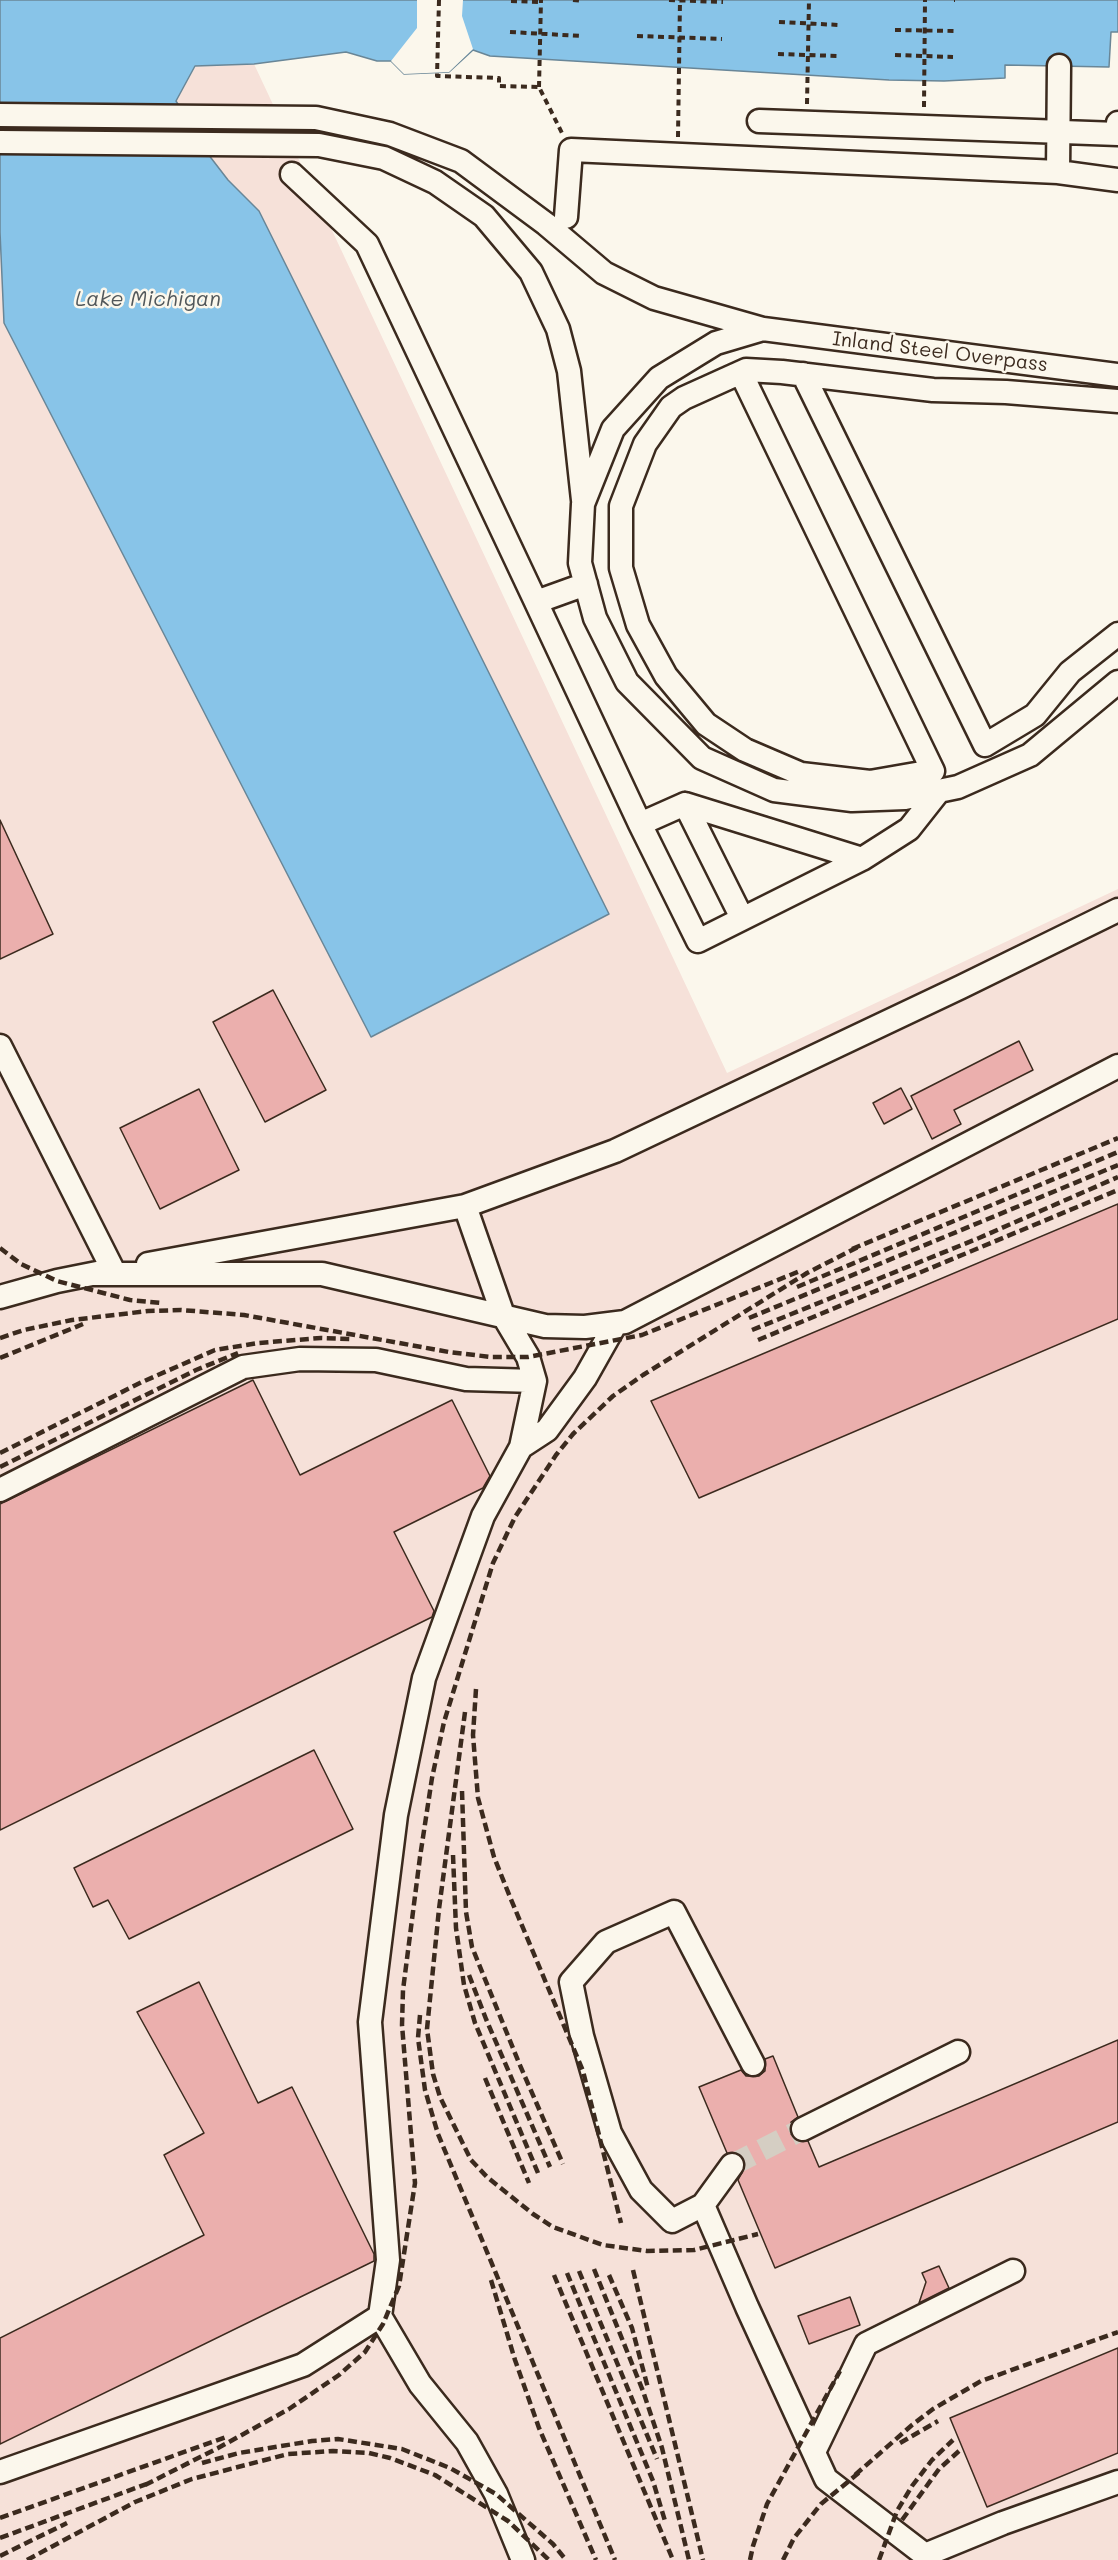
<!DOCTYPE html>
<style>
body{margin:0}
canvas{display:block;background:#fbf7ec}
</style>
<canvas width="1118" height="2560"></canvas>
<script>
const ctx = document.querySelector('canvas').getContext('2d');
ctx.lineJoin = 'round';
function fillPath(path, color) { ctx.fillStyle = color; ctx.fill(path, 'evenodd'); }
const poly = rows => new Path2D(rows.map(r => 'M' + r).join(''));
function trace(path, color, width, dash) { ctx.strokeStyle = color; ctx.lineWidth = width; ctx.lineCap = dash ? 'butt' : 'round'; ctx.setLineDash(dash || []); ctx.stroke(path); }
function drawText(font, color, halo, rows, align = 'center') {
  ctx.font = font + ' Mali,sans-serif'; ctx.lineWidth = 5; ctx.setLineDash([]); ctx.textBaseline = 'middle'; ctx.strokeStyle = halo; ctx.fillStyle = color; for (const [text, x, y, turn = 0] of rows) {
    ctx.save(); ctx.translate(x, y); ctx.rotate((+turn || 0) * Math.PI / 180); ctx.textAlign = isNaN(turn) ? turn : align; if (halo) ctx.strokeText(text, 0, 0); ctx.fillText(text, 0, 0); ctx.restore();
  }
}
const built = poly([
 [254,64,727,1073,1118,889,1118,2560,0,2560,0,233,4,323,371,1037,609,914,259,212,228,180,208,154,176,101,196,66]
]);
const water = poly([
 [0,0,1118,0,1118,32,1111,32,1109,67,1005,65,1005,78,944,81,889,80,490,56,473,50,449,72,404,74,391,61,377,61,346,52,254,64,195,66,176,101,208,154,228,180,259,211,609,914,371,1037,4,323,0,232,0,0]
]);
const pier = poly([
 [417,0,463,0,462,16,473,49,449,72,404,74,391,61,417,28]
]);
const building = poly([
 [0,820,53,934,0,959,0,820],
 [273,990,326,1090,265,1122,213,1022,273,990],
 [1019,1041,1033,1070,954,1110,961,1124,932,1139,911,1096,1019,1041],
 [901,1088,912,1109,884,1124,873,1103,901,1088],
 [199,1089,239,1170,160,1209,120,1128,199,1089],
 [1118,1204,1118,1319,699,1498,651,1401,1118,1204],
 [253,1380,300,1475,452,1400,490,1476,483,1488,394,1532,434,1611,432,1617,0,1830,0,1504,253,1380],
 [314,1750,353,1829,129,1939,108,1900,93,1907,74,1868,314,1750],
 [199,1982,258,2103,292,2087,374,2254,374,2261,0,2444,0,2338,204,2235,164,2155,204,2133,137,2012,199,1982],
 [1118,2040,1118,2122,775,2268,738,2180,745,2167,744,2160,739,2154,727,2153,699,2087,741,2070,746,2076,759,2076,765,2071,765,2059,773,2056,798,2117,791,2122,791,2134,796,2140,808,2141,819,2167,1118,2040],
 [939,2266,949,2288,919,2303,926,2282,922,2273,939,2266],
 [850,2297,860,2325,809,2344,798,2316,850,2297],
 [1118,2348,1118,2453,987,2507,950,2418,1118,2348]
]);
const minorTunnel = poly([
 [732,2165,803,2129]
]);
const path = poly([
 [439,0,437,76,499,78,499,86,539,87,562,133],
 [573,0,583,1],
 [669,0,723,2],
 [954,0,955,0],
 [511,1,540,2],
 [779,22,839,25],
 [895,30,955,31],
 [510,32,582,36],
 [637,36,722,39],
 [778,54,839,56],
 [895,55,953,57],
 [539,87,541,0],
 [807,104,809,0],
 [924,107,925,0],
 [678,137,680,0]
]);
const minor = poly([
 [1059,66,1058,172,1118,180],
 [0,115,316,118,390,134,461,161,546,224,604,273,654,298,763,329],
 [759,121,1118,134,1118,123],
 [0,142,319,145,384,158,435,182,484,216,531,272,558,329,569,371,583,500],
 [292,174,367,244,536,602],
 [566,217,571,150,1058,172],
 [741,373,933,771,870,782,801,774,745,750,706,724,666,676,638,625,621,568,621,506,645,444,671,407,684,398,746,370,782,372,933,390,1006,392,1118,401],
 [803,374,985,745,1035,715,1070,672,1118,634],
 [1118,375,763,329,716,343,659,378,613,429,583,504,580,563,595,618,627,682,702,758,774,790,852,800,905,798,958,787,1030,755,1118,682],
 [586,584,536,602,640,824,698,941,862,859,909,829,939,791],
 [685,804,862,859],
 [640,824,685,804,742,918],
 [0,1046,113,1270],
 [148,1264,465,1206],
 [94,1274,322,1274,545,1326,585,1327,625,1322,1118,1066],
 [0,1297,57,1281,107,1271],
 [521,1447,547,1430,585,1378,616,1323],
 [0,1490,243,1367,300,1359,376,1360,466,1379,535,1381],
 [803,2129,958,2052],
 [732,2165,703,2205,747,2307,826,2479,925,2555,1003,2523,1118,2482],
 [703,2205,672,2221,641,2190,610,2133,582,2036,571,1982,606,1942,674,1912,753,2064],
 [380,2316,388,2260,370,2022,396,1815,424,1678,483,1516,521,1447,535,1381,528,1357,503,1315,465,1206,615,1151,961,987,1118,910],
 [814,2452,866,2344,1013,2271],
 [0,2472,303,2365,380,2316,420,2384,467,2442,496,2494,523,2560]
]);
const rail = poly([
 [0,1248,21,1264,57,1281,130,1300,162,1303],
 [852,1249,1118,1138],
 [797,1287,1118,1152],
 [749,1318,1118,1165],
 [752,1330,979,1238,1118,1177],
 [0,1338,24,1330,72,1320,148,1311,181,1310,244,1315,449,1352,491,1357,528,1357,642,1335,800,1271],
 [758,1340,1118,1190],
 [0,1358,83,1324],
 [0,1453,142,1382,215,1350,258,1343,321,1338,351,1339],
 [0,1467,196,1370,238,1353],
 [476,1689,473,1735,478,1798,494,1857,510,1897,583,2071,621,2223],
 [465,1712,439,1909,427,2029,433,2074,440,2097,471,2160,487,2177,533,2214,553,2227,603,2245,647,2251,694,2250,758,2234],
 [462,1791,466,1912,472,1947,519,2063,563,2164],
 [453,1855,456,1928,464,1985,475,2023,538,2173],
 [469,1975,486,2019,550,2167],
 [420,2015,418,2038,425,2090,438,2134,615,2560],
 [485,2078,529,2183],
 [594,2269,643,2391,662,2448,689,2560],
 [633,2270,703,2560],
 [579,2271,657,2459],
 [567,2273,653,2481,665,2521],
 [554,2275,673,2560],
 [609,2275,632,2328,648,2388],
 [491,2280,515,2360,539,2428,596,2560],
 [900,2443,938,2421],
 [202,2463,239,2453,312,2441,338,2439,402,2449,450,2468,496,2494,553,2544,566,2560],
 [855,2475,912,2425,933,2409,981,2381,1118,2332],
 [145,2485,218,2448,289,2409,339,2375,365,2352,383,2324,399,2286,415,2183,402,2025,403,1990,420,1857,432,1778,444,1722,493,1563,515,1517,556,1455,573,1434,613,1396,643,1375,807,1273,860,1246],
 [0,2518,226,2437],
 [902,2520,939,2469,959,2451],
 [0,2538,152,2482],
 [0,2556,67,2523],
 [27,2560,135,2502,192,2479,288,2454,333,2451,369,2453,390,2458,435,2475,508,2521,549,2560],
 [750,2560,753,2546,767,2504,840,2371],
 [783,2560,794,2538,821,2504,861,2471],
 [879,2560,897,2511,912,2486,932,2460,953,2440]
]);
const streetNames = [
 ["Inland Steel Overpass",940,352,7]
];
const waterNames = [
 ["Lake Michigan",148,300]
];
fillPath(built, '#f6e1d9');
fillPath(water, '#88c4e8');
trace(water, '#698697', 1.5);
fillPath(pier, '#fbf7ec');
fillPath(building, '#ebafad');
trace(building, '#3b2a1e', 1.5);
trace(minorTunnel, '#d5cec3', 22, [22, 11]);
trace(minor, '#3b2a1e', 27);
trace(path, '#3b2a1e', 4, [6, 4.5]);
trace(minor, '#fbf7ec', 22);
trace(rail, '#3b2a1e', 4.5, [9, 4.5]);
drawText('20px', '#3b2a1e', '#fbf7ec', streetNames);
drawText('italic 21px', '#52585b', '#fbf7ec', waterNames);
</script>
